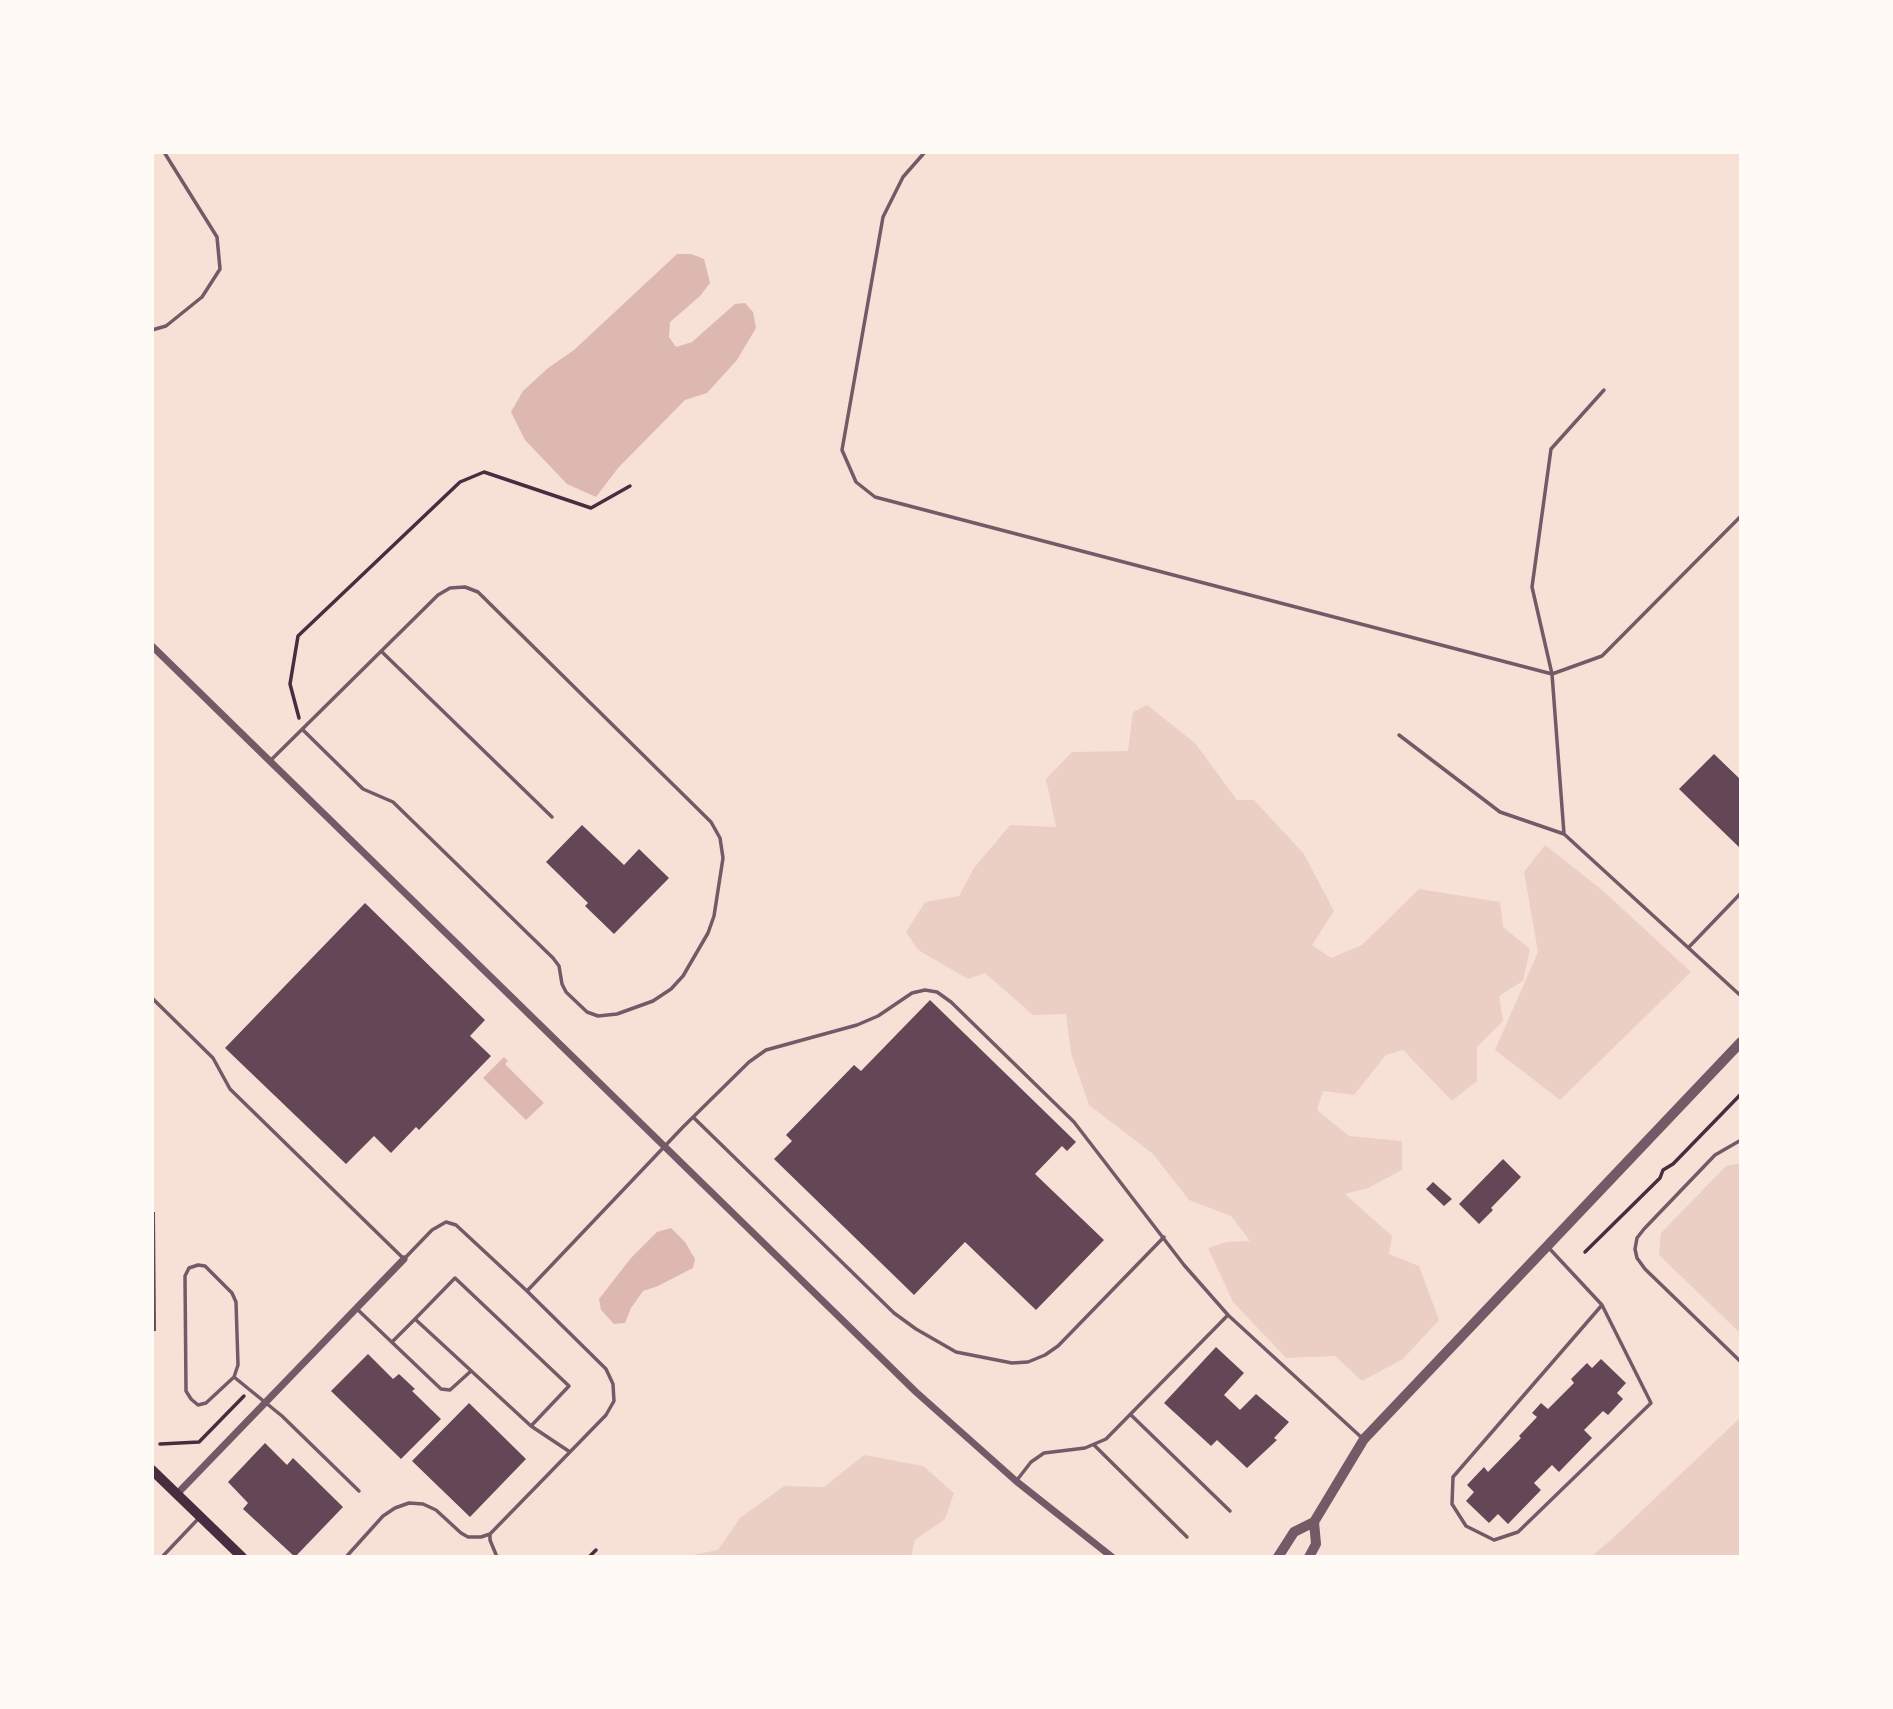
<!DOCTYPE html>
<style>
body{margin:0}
#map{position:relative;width:1893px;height:1709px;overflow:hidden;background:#f7e1d7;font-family:"Sofia Sans Condensed",sans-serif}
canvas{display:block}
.frame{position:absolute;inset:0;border:154px solid #fffaf5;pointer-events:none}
</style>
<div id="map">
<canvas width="1893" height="1709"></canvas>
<div class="frame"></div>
</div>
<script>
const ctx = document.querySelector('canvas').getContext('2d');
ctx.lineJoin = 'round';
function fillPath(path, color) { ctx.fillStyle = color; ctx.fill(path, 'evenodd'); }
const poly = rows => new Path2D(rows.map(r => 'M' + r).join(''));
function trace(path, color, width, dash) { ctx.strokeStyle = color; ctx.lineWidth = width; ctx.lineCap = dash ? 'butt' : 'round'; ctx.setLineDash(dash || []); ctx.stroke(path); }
const green = poly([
 [1147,705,1195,743,1237,800,1254,800,1304,854,1334,911,1312,945,1331,958,1362,945,1419,889,1500,902,1503,927,1530,949,1523,981,1499,996,1503,1021,1477,1047,1477,1081,1452,1101,1403,1050,1386,1055,1354,1095,1323,1091,1317,1110,1349,1136,1402,1141,1402,1170,1368,1188,1345,1194,1392,1236,1389,1254,1419,1266,1439,1320,1403,1359,1362,1381,1335,1356,1286,1358,1233,1302,1208,1248,1227,1242,1250,1241,1231,1216,1189,1200,1153,1154,1089,1105,1071,1053,1066,1014,1033,1015,985,973,968,979,918,950,906,932,925,902,959,896,974,868,1010,825,1056,827,1046,779,1072,752,1128,751,1133,712],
 [1545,845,1601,889,1691,972,1560,1100,1495,1050,1538,952,1524,872],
 [1741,1163,1741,1334,1659,1255,1661,1233,1726,1166],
 [1741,1417,1741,1557,1591,1557,1613,1538],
 [864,1455,923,1466,954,1493,945,1519,915,1540,911,1557,682,1557,718,1550,740,1518,784,1486,824,1487]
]);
const water = poly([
 [677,254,691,254,704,259,710,283,700,296,670,322,669,337,676,347,692,342,735,304,745,303,753,312,756,328,737,360,707,393,685,400,618,468,596,497,567,484,525,440,511,412,523,391,548,368,574,350],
 [504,1057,508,1061,505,1064,544,1103,526,1120,483,1078],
 [671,1228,685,1242,695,1259,693,1268,658,1286,643,1291,631,1308,625,1323,614,1324,601,1310,599,1299,631,1258,657,1232]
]);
const building = poly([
 [1714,754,1741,780,1741,849,1679,789],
 [582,825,624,865,639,849,669,878,614,934,585,906,588,903,546,862],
 [365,903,485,1020,470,1036,491,1056,419,1130,416,1127,391,1153,374,1136,346,1164,225,1048],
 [930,1000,1076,1142,1067,1151,1062,1146,1035,1174,1104,1240,1036,1310,965,1242,914,1295,774,1159,792,1141,786,1135,854,1065,861,1071],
 [1503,1159,1521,1177,1491,1208,1493,1210,1479,1224,1459,1204],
 [1433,1182,1452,1199,1444,1206,1426,1189],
 [152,1212,155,1212,156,1331,152,1331],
 [1216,1347,1244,1373,1224,1395,1240,1410,1256,1394,1289,1422,1274,1438,1277,1440,1247,1468,1217,1440,1211,1446,1164,1403],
 [368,1354,393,1379,399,1374,415,1389,412,1391,441,1419,401,1459,331,1391],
 [1601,1359,1626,1383,1617,1393,1623,1399,1608,1415,1603,1411,1584,1430,1592,1438,1559,1472,1552,1465,1534,1483,1541,1490,1508,1524,1498,1514,1489,1523,1466,1501,1474,1492,1467,1485,1484,1467,1488,1472,1521,1438,1519,1436,1537,1417,1532,1413,1541,1403,1548,1409,1574,1383,1571,1379,1587,1363,1592,1368],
 [469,1403,526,1459,470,1517,412,1461],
 [265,1443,287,1465,293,1458,343,1507,295,1557,243,1509,248,1503,228,1482]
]);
const path = poly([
 [299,718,290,684,298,636,460,482,484,472,591,508,630,486],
 [1585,1252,1660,1178,1663,1170,1673,1164,1741,1094],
 [160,1444,199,1442,244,1396],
 [589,1557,596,1550]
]);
const service = poly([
 [925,152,903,177,883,217,842,450,856,482,875,497,1552,674,1532,587,1551,449,1604,390],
 [152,330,166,326,202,297,220,269,217,237,164,152],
 [381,651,552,817],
 [1399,735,1500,812,1564,834,1741,996],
 [271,760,438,595,450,588,465,587,478,592,711,822,720,838,723,858,714,916,708,933,683,976,671,989,653,1001,617,1014,598,1016,587,1012,566,992,562,984,559,966,553,958,393,802,363,789,303,730],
 [1564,834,1552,674,1602,656,1741,516],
 [1689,947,1741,893],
 [152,998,213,1058,230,1089,404,1259,432,1230,446,1222,456,1225,527,1291],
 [693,1117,894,1313,916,1329,956,1352,1012,1363,1028,1362,1045,1355,1058,1346,1164,1237],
 [1741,1140,1715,1155,1644,1229,1637,1238,1635,1249,1637,1258,1645,1269,1741,1362],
 [1548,1247,1602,1305,1651,1403,1518,1532,1494,1540,1466,1526,1452,1504,1453,1477,1602,1305],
 [357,1309,441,1389,450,1390,471,1371],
 [392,1342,415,1319],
 [234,1377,206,1403,198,1405,191,1399,186,1391,185,1276,189,1268,198,1265,205,1266,232,1293,236,1302,238,1365,234,1377,282,1416,359,1491],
 [1131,1415,1230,1511],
 [531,1426,569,1386,455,1278,415,1319,531,1426,570,1452],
 [1094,1445,1187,1537],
 [1017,1480,1031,1462,1044,1453,1085,1448,1106,1439,1228,1315,1361,1437],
 [490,1534,490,1540,497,1557],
 [162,1557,199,1518],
 [346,1557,383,1516,395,1508,409,1503,423,1504,436,1510,461,1533,468,1537,481,1537,490,1534,606,1415,614,1401,613,1384,606,1369,527,1291,683,1127,749,1062,766,1050,857,1025,878,1016,912,993,925,990,937,992,951,1002,1074,1122,1184,1265,1228,1315]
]);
const minor = poly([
 [152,646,916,1392,1016,1481,1112,1557],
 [177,1494,404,1259]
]);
const tertiary = poly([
 [1278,1557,1294,1532,1314,1522,1364,1439,1741,1042],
 [1309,1557,1316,1544,1314,1522]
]);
const secondary = poly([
 [152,1470,242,1557]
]);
fillPath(green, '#ebcfc5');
fillPath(water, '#dcb8b0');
fillPath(building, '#644757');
trace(path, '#4a2c40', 3.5);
trace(service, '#755966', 3.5);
trace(minor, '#755966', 7);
trace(tertiary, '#755966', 10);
trace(secondary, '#4a2c40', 10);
</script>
